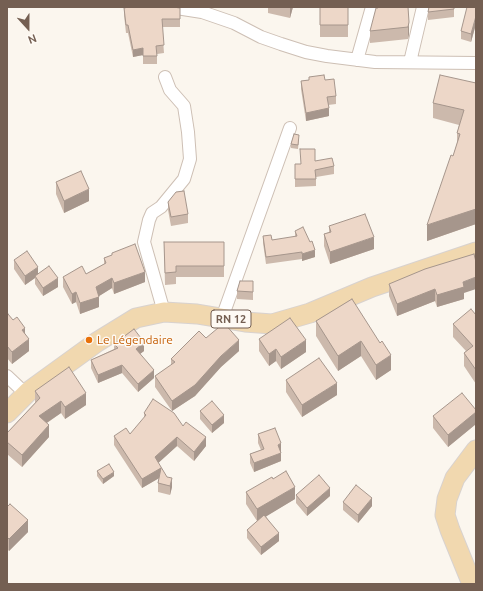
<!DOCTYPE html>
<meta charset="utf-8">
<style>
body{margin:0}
#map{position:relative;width:483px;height:591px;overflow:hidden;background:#fbf6ee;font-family:Ubuntu,sans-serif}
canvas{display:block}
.frame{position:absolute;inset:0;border:8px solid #745f52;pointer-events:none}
.north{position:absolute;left:8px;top:8px;width:40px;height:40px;-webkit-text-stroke:3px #fefaf4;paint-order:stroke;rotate:159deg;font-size:11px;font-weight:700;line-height:16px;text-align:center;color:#745f52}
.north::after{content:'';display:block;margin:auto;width:14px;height:18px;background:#745f52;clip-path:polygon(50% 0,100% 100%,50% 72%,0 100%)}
</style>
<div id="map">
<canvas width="483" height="591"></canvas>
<div class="frame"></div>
<div class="north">N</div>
</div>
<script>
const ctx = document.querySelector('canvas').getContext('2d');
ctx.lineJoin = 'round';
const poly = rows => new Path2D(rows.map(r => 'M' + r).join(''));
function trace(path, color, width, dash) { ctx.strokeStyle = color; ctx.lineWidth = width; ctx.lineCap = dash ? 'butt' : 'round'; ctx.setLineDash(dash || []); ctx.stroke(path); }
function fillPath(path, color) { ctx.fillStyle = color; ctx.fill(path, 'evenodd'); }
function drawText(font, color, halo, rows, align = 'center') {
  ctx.font = font + ' Ubuntu,sans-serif'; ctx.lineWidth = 3; ctx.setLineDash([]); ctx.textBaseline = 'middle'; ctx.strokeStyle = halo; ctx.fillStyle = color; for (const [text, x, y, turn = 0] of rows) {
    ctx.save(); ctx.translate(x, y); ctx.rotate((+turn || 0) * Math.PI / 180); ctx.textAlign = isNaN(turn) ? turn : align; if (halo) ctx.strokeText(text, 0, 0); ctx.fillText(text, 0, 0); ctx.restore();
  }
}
const minor = poly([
 [170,7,202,12,234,23,261,37,281,44,306,52,327,56,375,62,476,63],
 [357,60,372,7],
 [410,62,423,7],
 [164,312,144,242,149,220,152,213,161,207,184,179,190,159,188,132,184,106,170,90,165,77],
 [222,318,290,128],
 [7,376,26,394]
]);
const primary = poly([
 [7,413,28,392,97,342,136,318,164,312,197,314,245,322,272,324,310,313,372,287,476,252],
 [472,584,450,530,445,515,447,499,455,478,476,450]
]);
const wall = poly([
 [268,7,293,7,290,18,268,13],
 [320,7,348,7,348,37,320,37],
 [408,7,409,34,408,39,370,43,370,31],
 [454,7,454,17,428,20,428,12],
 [476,7,476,24,471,42,461,39,461,31],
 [124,8,180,8,180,27,162,27,164,53,157,54,157,64,143,64,143,55,133,57,128,33,126,33,124,15],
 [309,77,325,80,336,96,336,104,328,105,329,116,306,121,301,89,301,81,309,80],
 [476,83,476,224,427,241,457,143,457,133,459,125,433,118,433,103],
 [299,139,298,149,291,148,291,144],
 [315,161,334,166,334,174,316,177,316,186,295,187,295,164,301,164],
 [56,182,89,201,64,213,56,194],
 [168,202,188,214,188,223,171,226,168,210],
 [329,226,374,249,330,264,324,246,324,234,329,232],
 [295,231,315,257,302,261,302,259,266,264,263,243,263,236,272,240,295,237],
 [164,242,224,242,224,277,176,277,176,284,165,285],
 [112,253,145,282,114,294,112,288,99,296,99,307,80,314,76,302,72,304,63,287,63,277,86,274,104,264,104,258,112,255],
 [14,260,38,274,58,287,43,296,35,284,35,278,25,285,14,269],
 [253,281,253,300,237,299,237,291],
 [389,284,464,293,464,299,437,307,435,301,397,316,389,296],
 [352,299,391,370,376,380,361,356,338,371,316,336,316,321],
 [7,315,13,320,25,334,29,351,12,364,7,358],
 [476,315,476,384,464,366,464,353,466,351,453,337,453,324],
 [206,338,239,351,221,367,195,396,172,411,155,387,155,376,171,365,171,359],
 [259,339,306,352,281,369,276,361,269,366,259,351],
 [114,344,144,351,140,354,154,378,138,392,122,373,98,383,91,368,91,360,114,349],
 [286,380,337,395,302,417,286,392],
 [35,391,86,405,65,419,61,413,47,423,49,437,22,467,7,454,7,433,35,403],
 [476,410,476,424,448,447,433,428,433,416],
 [200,411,224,423,212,433,200,419],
 [144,413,183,426,206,446,194,461,177,446,158,463,172,487,170,495,158,492,158,483,159,478,142,488,114,445,114,436,130,434,144,419],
 [258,434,281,451,281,461,254,472,250,463,250,454,261,450,258,443],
 [97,471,114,476,103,484,97,476],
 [273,479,295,499,266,516,279,541,261,555,247,538,247,530,257,521,246,504,246,492],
 [296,495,330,496,307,516,296,503],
 [343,502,372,506,358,523,343,510],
 [7,507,28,532,9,551,7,549]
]);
const shadedWall = poly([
 [290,7,293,7,290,18],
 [476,16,476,24,471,42,471,34],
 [409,22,409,34,408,39,408,27],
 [143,48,143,55,133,57,133,50],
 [329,108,329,116,306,121,306,113],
 [89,189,89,201,64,213,64,201],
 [476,209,476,224,427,241,427,225],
 [374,237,374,249,330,264,330,252],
 [315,250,315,257,302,261,302,254],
 [38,267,38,276,35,276,35,278,25,285,25,276],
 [145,272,145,282,114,294,114,283],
 [476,277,476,289,464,293,464,299,437,307,437,295,463,282],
 [58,278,58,287,43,296,43,288],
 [112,278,112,288,96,298,96,287],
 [435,289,435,301,397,316,397,304],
 [76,292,76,302,72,304,72,294],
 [99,297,99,307,80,314,80,303],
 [25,328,25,340,22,330],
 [29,339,29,351,12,364,12,352],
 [239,340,239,351,221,367,195,396,172,411,172,401],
 [306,340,306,352,281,369,281,357],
 [361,341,361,356,338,371,338,356],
 [144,342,144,351,136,357,136,349],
 [276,349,276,361,269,366,269,354],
 [391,355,391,370,376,380,376,365],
 [122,365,122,373,98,383,98,375],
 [154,370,154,378,138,392,138,384],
 [337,383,337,395,302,417,302,405],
 [86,393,86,405,65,419,65,407],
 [61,401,61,413,39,428,39,416],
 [476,412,476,424,448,447,448,435],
 [224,415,224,423,212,433,212,425],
 [49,425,49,437,22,467,22,455],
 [177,437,177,446,155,466,155,457],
 [206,437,206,446,194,461,194,452],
 [281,443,281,451,278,453,278,445],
 [281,453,281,461,254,472,254,463],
 [161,468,161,477,142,488,142,479],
 [114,472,114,476,103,484,103,479],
 [172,478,172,487,170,495,170,486],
 [295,487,295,499,257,522,257,509],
 [330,488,330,496,307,516,307,508],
 [372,498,372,506,358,523,358,515],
 [28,520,28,532,9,551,9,539],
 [279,533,279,541,261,555,261,547]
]);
const building = poly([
 [129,7,173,7,180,8,180,19,162,19,164,45,156,46,157,56,143,56,143,48,133,50,128,25,126,25,124,8,129,7],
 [320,7,348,7,348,25,320,25,320,7],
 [378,7,408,7,409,22,408,27,370,31,376,8,378,8,378,7],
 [429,7,454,7,454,9,428,12,429,7],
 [467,7,476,7,476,16,471,34,461,31,467,7],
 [324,75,325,80,334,79,336,96,327,97,329,108,306,113,301,81,309,80,309,77,324,75],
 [440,75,476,83,476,209,427,225,451,155,453,156,460,134,457,133,464,110,433,103,440,75],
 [294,134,299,135,298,145,291,144,294,134],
 [300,149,315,149,315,161,332,158,334,166,315,170,316,179,295,179,295,164,301,164,300,149],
 [81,171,89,189,64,201,56,182,81,171],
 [184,191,188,214,171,217,168,202,176,192,184,191],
 [365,214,374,237,330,252,324,234,331,232,329,226,365,214],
 [303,227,310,242,312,241,315,250,302,254,302,252,266,257,263,236,271,235,272,240,297,236,295,231,303,227],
 [164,242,224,242,224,266,176,266,176,272,165,273,164,242],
 [135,244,145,272,114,283,112,278,96,287,99,297,80,303,76,292,72,294,63,277,82,266,86,274,106,263,104,258,112,255,112,253,135,244],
 [27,251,38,267,25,276,14,260,27,251],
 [474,254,476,262,476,277,463,282,464,287,437,295,435,289,397,304,389,284,425,269,474,254],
 [49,266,58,278,43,288,35,276,49,266],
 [240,281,253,281,253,292,237,291,240,281],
 [352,299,380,343,382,341,391,355,376,365,361,341,338,356,316,321,352,299],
 [471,309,476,315,476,370,464,353,473,346,453,324,471,309],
 [8,314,13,320,17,317,25,328,22,330,29,339,12,352,7,346,7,315,8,314],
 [290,318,306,340,281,357,276,349,269,354,259,339,290,318],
 [224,323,239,340,221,356,195,385,172,401,155,376,175,362,171,359,199,331,206,338,224,323],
 [134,329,144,342,136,349,154,370,138,384,122,365,98,375,91,360,118,348,114,344,134,329],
 [319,358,337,383,302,405,286,380,319,358],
 [69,367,86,393,65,407,61,401,39,416,49,425,22,455,7,442,7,433,40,398,35,391,69,367],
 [462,393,476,410,476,412,448,435,433,416,462,393],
 [153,399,174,413,183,426,186,422,206,437,194,452,177,437,155,457,167,477,172,478,170,486,158,483,161,468,142,479,114,436,126,428,130,434,146,415,144,413,153,399],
 [212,401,224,415,212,425,200,411,212,401],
 [275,428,281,443,278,445,281,453,254,463,250,454,264,449,258,434,275,428],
 [109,464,114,472,103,479,97,471,109,464],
 [286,471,295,487,257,509,246,492,272,477,273,479,286,471],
 [319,475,330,488,307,508,296,495,319,475],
 [356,485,372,498,358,515,343,502,356,485],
 [10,504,28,520,9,539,7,537,7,507,10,504],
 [264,515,279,533,261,547,247,530,264,515]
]);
const markers = [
 [89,340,4,"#e8710a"]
];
const shields = [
 [231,319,40]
];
const shieldNames = [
 ["RN 12",231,319]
];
const foodNames = [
 ["Le Légendaire",97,340]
];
trace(minor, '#cdbfb4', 14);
trace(primary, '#d8d2cf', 21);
trace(minor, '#fff', 12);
trace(primary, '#f1d8af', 19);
fillPath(wall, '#ccb9ac');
fillPath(shadedWall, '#a6968c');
fillPath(building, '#edd7c8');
trace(building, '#a6968c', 1);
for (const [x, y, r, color] of markers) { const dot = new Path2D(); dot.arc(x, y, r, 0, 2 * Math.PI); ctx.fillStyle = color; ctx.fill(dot); trace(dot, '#fefaf4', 1.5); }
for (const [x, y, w] of shields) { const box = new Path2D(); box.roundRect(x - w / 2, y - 9, w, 18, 3); ctx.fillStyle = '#fefaf4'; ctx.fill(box); trace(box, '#745f52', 1); }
drawText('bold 11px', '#745f52', null, shieldNames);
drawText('12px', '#c56008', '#fefaf4', foodNames, 'left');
</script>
